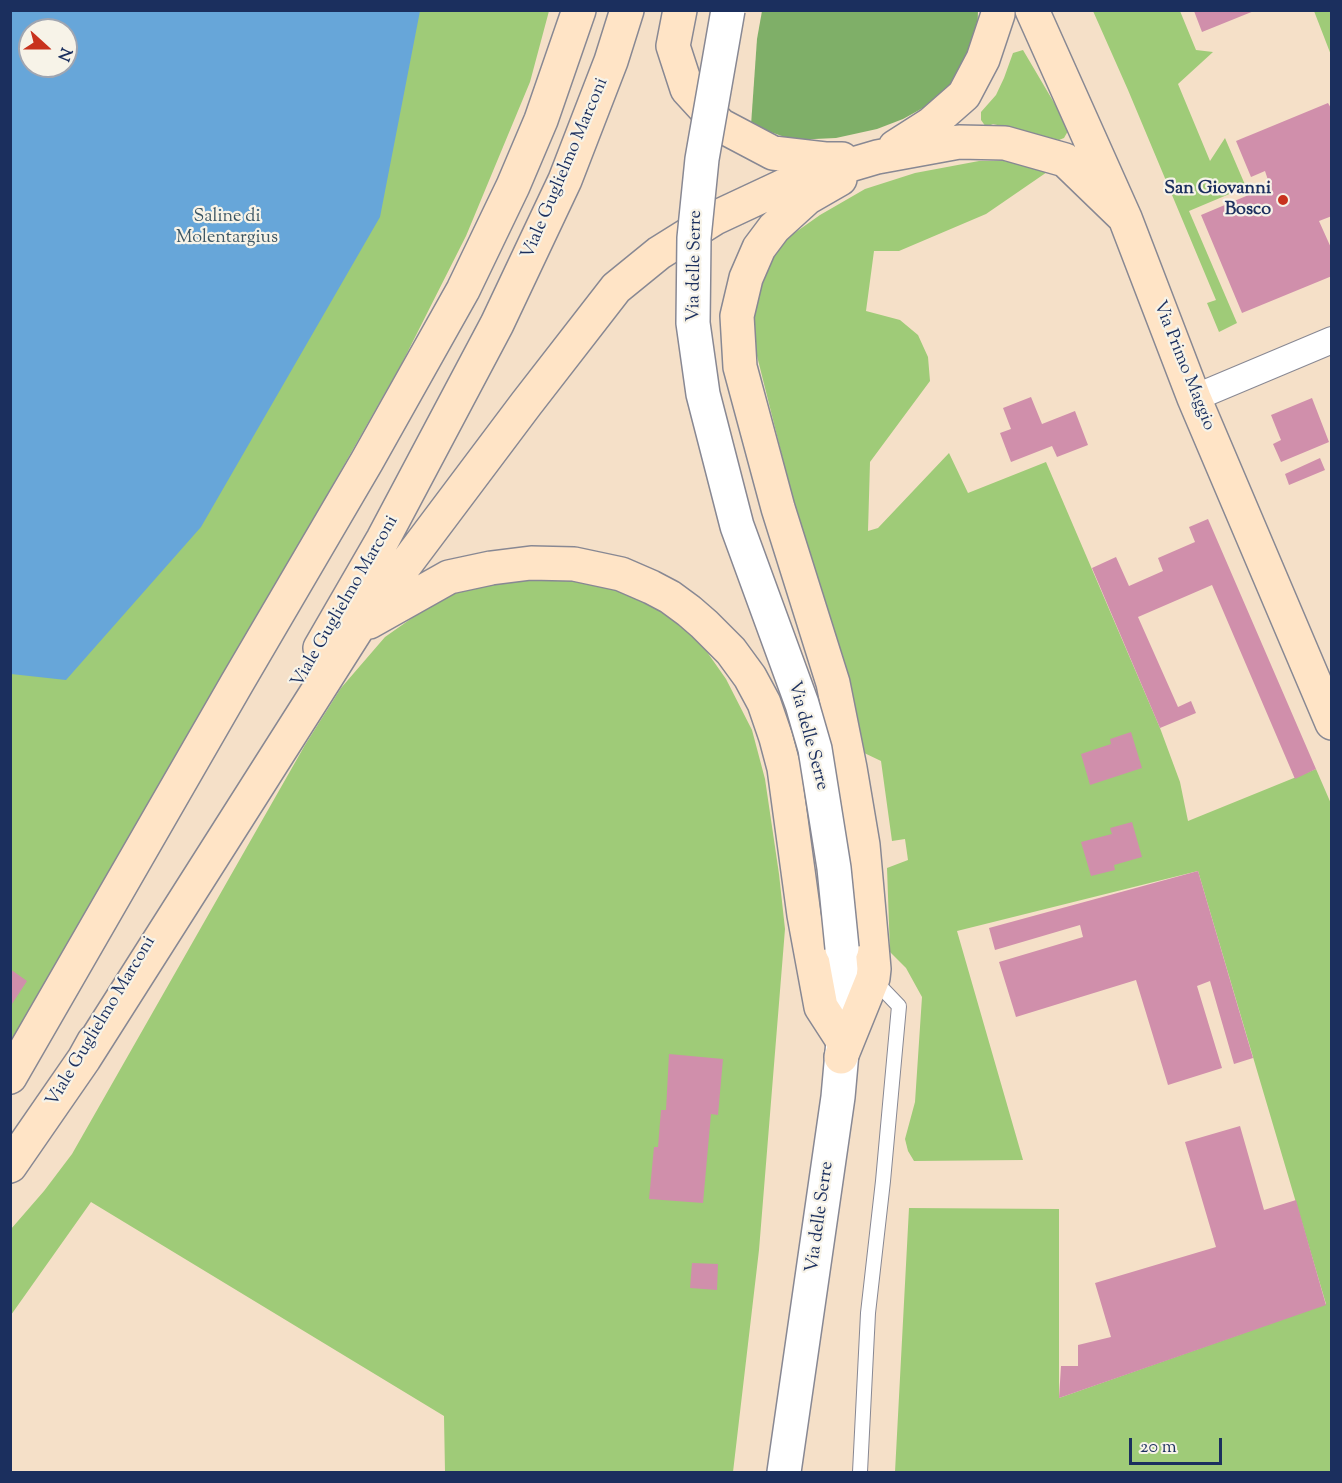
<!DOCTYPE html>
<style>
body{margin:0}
#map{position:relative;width:1342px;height:1483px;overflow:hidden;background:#f5e0c8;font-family:"Sorts Mill Goudy",serif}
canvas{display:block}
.frame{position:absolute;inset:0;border:12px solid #1b2f5e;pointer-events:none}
.north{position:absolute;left:18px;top:18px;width:60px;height:60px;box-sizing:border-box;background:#f7f3e8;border:2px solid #9fa5b1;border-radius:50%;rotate:111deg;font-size:16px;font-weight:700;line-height:24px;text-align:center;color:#1b2f5e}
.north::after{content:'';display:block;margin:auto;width:21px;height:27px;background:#c8321e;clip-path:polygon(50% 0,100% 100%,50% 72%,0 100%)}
.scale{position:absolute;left:1129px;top:1438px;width:93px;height:27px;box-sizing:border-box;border:3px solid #1b2f5e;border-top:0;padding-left:8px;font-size:18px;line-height:21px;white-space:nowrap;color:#1b2f5e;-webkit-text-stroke:4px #f7f3e8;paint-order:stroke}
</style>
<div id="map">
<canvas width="1342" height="1483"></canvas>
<div class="frame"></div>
<div class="north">N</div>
<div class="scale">20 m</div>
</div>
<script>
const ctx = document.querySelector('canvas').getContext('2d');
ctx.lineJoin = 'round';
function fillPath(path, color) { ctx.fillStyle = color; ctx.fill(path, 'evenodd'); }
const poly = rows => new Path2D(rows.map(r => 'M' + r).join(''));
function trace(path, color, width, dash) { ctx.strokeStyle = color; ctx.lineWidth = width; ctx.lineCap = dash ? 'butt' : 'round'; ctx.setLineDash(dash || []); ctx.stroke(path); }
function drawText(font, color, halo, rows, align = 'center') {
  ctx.font = font + ' "Sorts Mill Goudy",serif'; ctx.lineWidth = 4.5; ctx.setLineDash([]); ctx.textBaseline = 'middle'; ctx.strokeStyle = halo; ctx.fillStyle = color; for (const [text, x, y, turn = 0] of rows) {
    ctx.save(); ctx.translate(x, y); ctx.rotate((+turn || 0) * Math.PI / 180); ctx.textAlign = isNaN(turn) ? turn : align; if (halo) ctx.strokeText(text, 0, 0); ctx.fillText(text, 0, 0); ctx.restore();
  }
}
const green = poly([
 [10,11,549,11,530,82,466,236,402,363,285,569,217,691,11,1041],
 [30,30,66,30,66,66,30,66],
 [1093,11,1180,11,1196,50,1213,52,1178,84,1210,161,1225,138,1246,187,1189,211,1237,323,1219,332,1207,303,1216,300,1128,90],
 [1314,11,1331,11,1331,55],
 [1023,50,1066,123,1068,131,1064,138,1059,140,993,124,986,127,981,120,981,112,996,95,1004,78,1013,53],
 [979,161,1004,161,1050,170,986,214,899,251,874,251,866,311,900,320,918,335,928,357,930,381,870,462,868,531,878,528,949,453,968,493,1046,462,1160,728,1180,782,1188,821,1316,769,1332,806,1331,1472,895,1472,909,1208,1059,1209,1059,1398,1326,1304,1198,871,957,931,1023,1160,914,1161,908,1151,905,1139,915,1102,922,997,906,968,890,952,887,868,908,860,905,839,892,841,881,761,858,750,806,551,757,356,752,319,757,294,772,258,786,239,820,215,865,189,915,173],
 [498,579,591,579,634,595,670,614,700,642,726,679,752,730,765,779,779,874,785,929,759,1250,733,1472,445,1472,444,1416,91,1202,11,1315,11,1229,44,1191,72,1154,305,745,341,688,385,637,422,611,453,593]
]);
const forest = poly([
 [762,11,978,11,977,41,952,89,930,104,903,119,877,129,836,138,793,140,751,125,757,39]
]);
const water = poly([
 [11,10,420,11,380,217,201,527,66,680,11,674],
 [30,30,66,30,66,66,30,66]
]);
const building = poly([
 [1194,11,1254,11,1202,32],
 [1328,103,1332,110,1332,216,1319,221,1332,250,1332,276,1242,313,1201,215,1270,186,1265,171,1251,177,1236,141],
 [1031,397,1042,424,1075,411,1088,445,1057,457,1052,446,1011,462,1000,433,1011,429,1003,408],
 [1312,398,1329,442,1281,462,1273,444,1281,440,1271,415],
 [1320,458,1325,470,1289,485,1285,474],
 [1208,519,1316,769,1295,779,1212,585,1138,617,1178,707,1191,701,1196,713,1160,728,1092,568,1116,557,1129,586,1163,571,1158,558,1195,542,1189,527],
 [1131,732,1142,768,1090,785,1081,754,1111,744,1110,739],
 [1132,822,1142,857,1114,865,1115,870,1091,876,1081,842,1112,834,1110,828],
 [1198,871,1253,1058,1234,1064,1210,981,1197,986,1222,1068,1168,1085,1136,980,1016,1017,999,962,1083,937,1080,925,995,950,989,928],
 [10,969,27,981,10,1007],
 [669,1054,723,1059,718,1115,711,1114,703,1203,649,1199,654,1147,658,1147,661,1110,666,1110],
 [1240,1126,1264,1210,1296,1200,1326,1305,1059,1398,1061,1366,1078,1366,1078,1345,1111,1337,1095,1283,1216,1247,1185,1142],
 [692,1263,718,1264,717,1290,690,1288]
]);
const service = poly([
 [860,1472,868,1313,883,1181,899,1006,874,980]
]);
const minor = poly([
 [1194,398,1332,340]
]);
const tertiary = poly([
 [784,1472,838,1097,843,1041,844,993,842,948]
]);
const secondary = poly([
 [680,10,673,46,687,89,720,125,773,153,825,159,842,159],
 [1032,10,1125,218,1194,398,1332,723],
 [895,147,931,124,964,95,983,59,998,14,998,10],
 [840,179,807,198,774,228,759,248,746,278,737,316,740,367,778,508,833,683,850,768,863,845,874,969,873,978,841,1057],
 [369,622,449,577,491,568,531,563,574,564,621,574,651,587,670,597,689,611,704,624,731,651,750,677,764,703,776,738,784,768,804,915,821,1007,843,1041],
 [320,648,383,539,497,324,565,180,611,61,627,10],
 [84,1059,357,629,526,404,616,288,659,253,715,218,792,182,877,157,959,142,1005,143,1065,160,1125,218],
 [10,1077,237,683,367,461,463,290,513,186,541,120,579,10],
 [10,1166,84,1059,94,1041]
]);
const tertiaryBridge = poly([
 [728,10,702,159,694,238,693,323,703,394,737,526,802,704,815,749,834,868,842,948]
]);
const markers = [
 [1283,200,6,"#c8321e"]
];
const streetNames = [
 ["Viale Guglielmo Marconi",566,169,-67],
 ["Via delle Serre",696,266,-89],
 ["Via Primo Maggio",1183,366,68],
 ["Viale Guglielmo Marconi",346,602,-60],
 ["Via delle Serre",807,736,75],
 ["Viale Guglielmo Marconi",102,1022,-59],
 ["Via delle Serre",821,1217,-82]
];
const poiNames = [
 ["San Giovanni",1271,190],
 ["Bosco",1271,211]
];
const parkNames = [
 ["Saline di",227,218],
 ["Molentargius",227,239]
];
fillPath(green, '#9fcb78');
fillPath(forest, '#7faf68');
fillPath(water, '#67a6d9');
fillPath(building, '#d08fab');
trace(service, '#888893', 16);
trace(minor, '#888893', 28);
trace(tertiary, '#888893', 36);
trace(secondary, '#888893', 36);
trace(service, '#fff', 14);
trace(minor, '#fff', 26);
trace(tertiary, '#fff', 33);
trace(secondary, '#ffe4c6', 33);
trace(tertiaryBridge, '#888893', 36, []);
trace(tertiaryBridge, '#fff', 33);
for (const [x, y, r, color] of markers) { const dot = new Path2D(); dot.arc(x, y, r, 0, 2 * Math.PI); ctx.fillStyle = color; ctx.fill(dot); trace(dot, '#f7f3e8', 2); }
drawText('18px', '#1b2f5e', '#f7f3e8', streetNames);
drawText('bold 18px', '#1b2f5e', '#f7f3e8', poiNames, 'right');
drawText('18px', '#3c5664', '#f7f3e8', parkNames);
</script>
